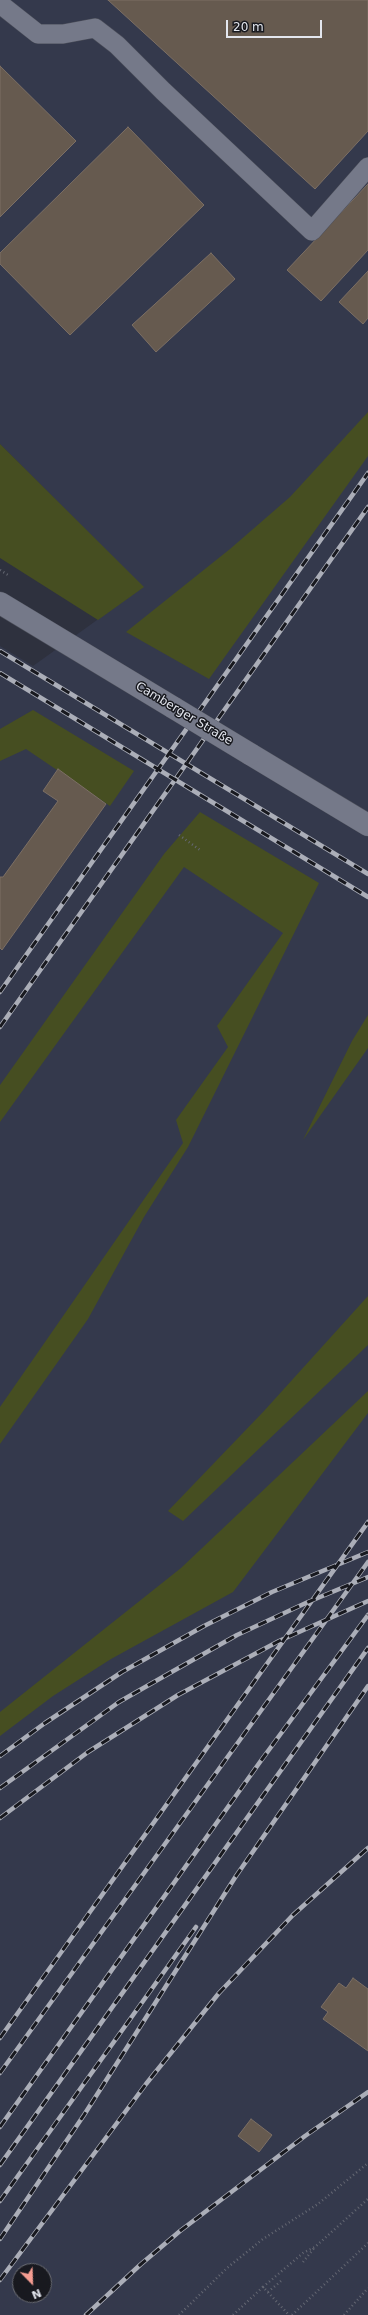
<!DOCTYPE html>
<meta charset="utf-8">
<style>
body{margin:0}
#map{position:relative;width:368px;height:2315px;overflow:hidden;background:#2e313e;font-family:"DejaVu Sans",sans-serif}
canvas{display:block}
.north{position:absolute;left:12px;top:2263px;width:40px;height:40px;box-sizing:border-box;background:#18191f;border:1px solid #696b72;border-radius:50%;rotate:157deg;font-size:11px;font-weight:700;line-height:16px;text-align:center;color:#e3e6ee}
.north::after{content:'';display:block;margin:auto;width:14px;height:18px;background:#f59c91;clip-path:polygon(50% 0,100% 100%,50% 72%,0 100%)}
.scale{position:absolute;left:226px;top:20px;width:96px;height:18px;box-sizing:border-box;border:2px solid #e3e6ee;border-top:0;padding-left:5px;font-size:12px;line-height:14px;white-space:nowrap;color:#e3e6ee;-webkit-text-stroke:3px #18191f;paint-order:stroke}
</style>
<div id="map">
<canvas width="368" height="2315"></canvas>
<div class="north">N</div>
<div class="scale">20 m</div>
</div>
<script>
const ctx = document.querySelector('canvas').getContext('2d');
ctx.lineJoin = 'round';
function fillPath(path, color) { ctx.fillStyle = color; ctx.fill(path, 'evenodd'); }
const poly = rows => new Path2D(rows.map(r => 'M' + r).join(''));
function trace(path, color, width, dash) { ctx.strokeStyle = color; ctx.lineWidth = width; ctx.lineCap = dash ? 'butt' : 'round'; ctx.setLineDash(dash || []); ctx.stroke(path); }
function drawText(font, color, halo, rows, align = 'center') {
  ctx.font = font + ' "DejaVu Sans",sans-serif'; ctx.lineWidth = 3; ctx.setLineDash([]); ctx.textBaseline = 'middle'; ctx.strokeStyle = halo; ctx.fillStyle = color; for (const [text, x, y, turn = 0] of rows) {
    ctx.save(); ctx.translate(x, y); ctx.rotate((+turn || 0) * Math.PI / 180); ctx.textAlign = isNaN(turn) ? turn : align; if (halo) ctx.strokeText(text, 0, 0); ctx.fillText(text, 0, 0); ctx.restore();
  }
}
const built = poly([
 [0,0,368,0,368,2315,0,2315,0,646,33,666,143,587,0,444],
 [20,2271,44,2271,44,2295,20,2295]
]);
const green = poly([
 [368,412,368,456,209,679,126,632,230,549,290,497],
 [0,444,144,587,98,620,0,558],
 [33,710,134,771,110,806,26,749,0,761,0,729],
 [200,812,319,883,188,1147,144,1217,88,1319,0,1444,0,1407,183,1143,176,1120,228,1047,217,1026,283,933,184,867,0,1122,0,1085,164,854],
 [368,1015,368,1048,303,1140,352,1041],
 [368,1296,368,1345,183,1521,168,1511,264,1411],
 [368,1391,368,1413,233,1592,111,1659,53,1696,0,1736,0,1712,181,1568]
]);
const building = poly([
 [108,0,368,0,368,131,315,189,108,0],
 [0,66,76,141,0,217,0,66],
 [128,127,204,205,70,335,0,264,0,253,128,127],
 [368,184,368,250,321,301,287,270,368,184],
 [211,253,235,279,156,352,132,325,211,253],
 [368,271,368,318,363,324,339,302,368,271],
 [58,769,106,804,2,950,0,948,0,877,3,877,58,801,43,791,58,769],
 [353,1978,368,1989,368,2051,323,2019,328,2012,321,2007,339,1983,346,1988,353,1978],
 [251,2119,272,2135,259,2152,238,2136,251,2119]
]);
const path = poly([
 [0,570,8,575],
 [179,835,200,850],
 [303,2262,315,2247],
 [263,2287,303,2253,315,2247,368,2199],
 [268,2292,281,2281],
 [179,2315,227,2268,263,2239,318,2204,368,2163],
 [233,2315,263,2287,289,2315],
 [292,2315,368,2243],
 [344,2315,368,2288]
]);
const service = poly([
 [0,4,38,34,63,34,95,28,117,45,163,91,312,231,368,167]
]);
const tertiary = poly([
 [0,603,174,708],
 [250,754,368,825]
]);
const rail = poly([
 [0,651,368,874],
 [0,673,368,897],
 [0,992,368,473],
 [0,1027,368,507],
 [0,1756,45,1723,122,1672,204,1626,272,1592,368,1552],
 [0,1788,119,1702,168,1674,237,1635,308,1602,368,1577],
 [0,1818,88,1752,178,1695,279,1641,368,1601],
 [0,2038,368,1522],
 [0,2073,368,1562],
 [0,2127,260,1762,368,1615],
 [0,2165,368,1648],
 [0,2201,196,1927],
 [0,2239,84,2115,236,1876,368,1686],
 [0,2280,146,2084,219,1993,293,1915,368,1848],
 [86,2315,140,2265,180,2231,305,2136,368,2092]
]);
const tertiaryBridge = poly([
 [174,708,250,754]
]);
const streetNames = [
 ["Camberger Straße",184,714,31]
];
fillPath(built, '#34394c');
fillPath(green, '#464e21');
fillPath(building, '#665a4f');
trace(building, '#7c6f64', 1);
trace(service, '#4b4e59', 20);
trace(tertiary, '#4b4e59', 23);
trace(path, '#656873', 2.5, [1, 3]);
trace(service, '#757989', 19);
trace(tertiary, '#757989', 22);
trace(rail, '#abaeb8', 4.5);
trace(rail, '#18191f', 3, [9]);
trace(tertiaryBridge, '#4b4e59', 23, []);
trace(tertiaryBridge, '#757989', 22);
drawText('12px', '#e3e6ee', '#18191f', streetNames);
</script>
